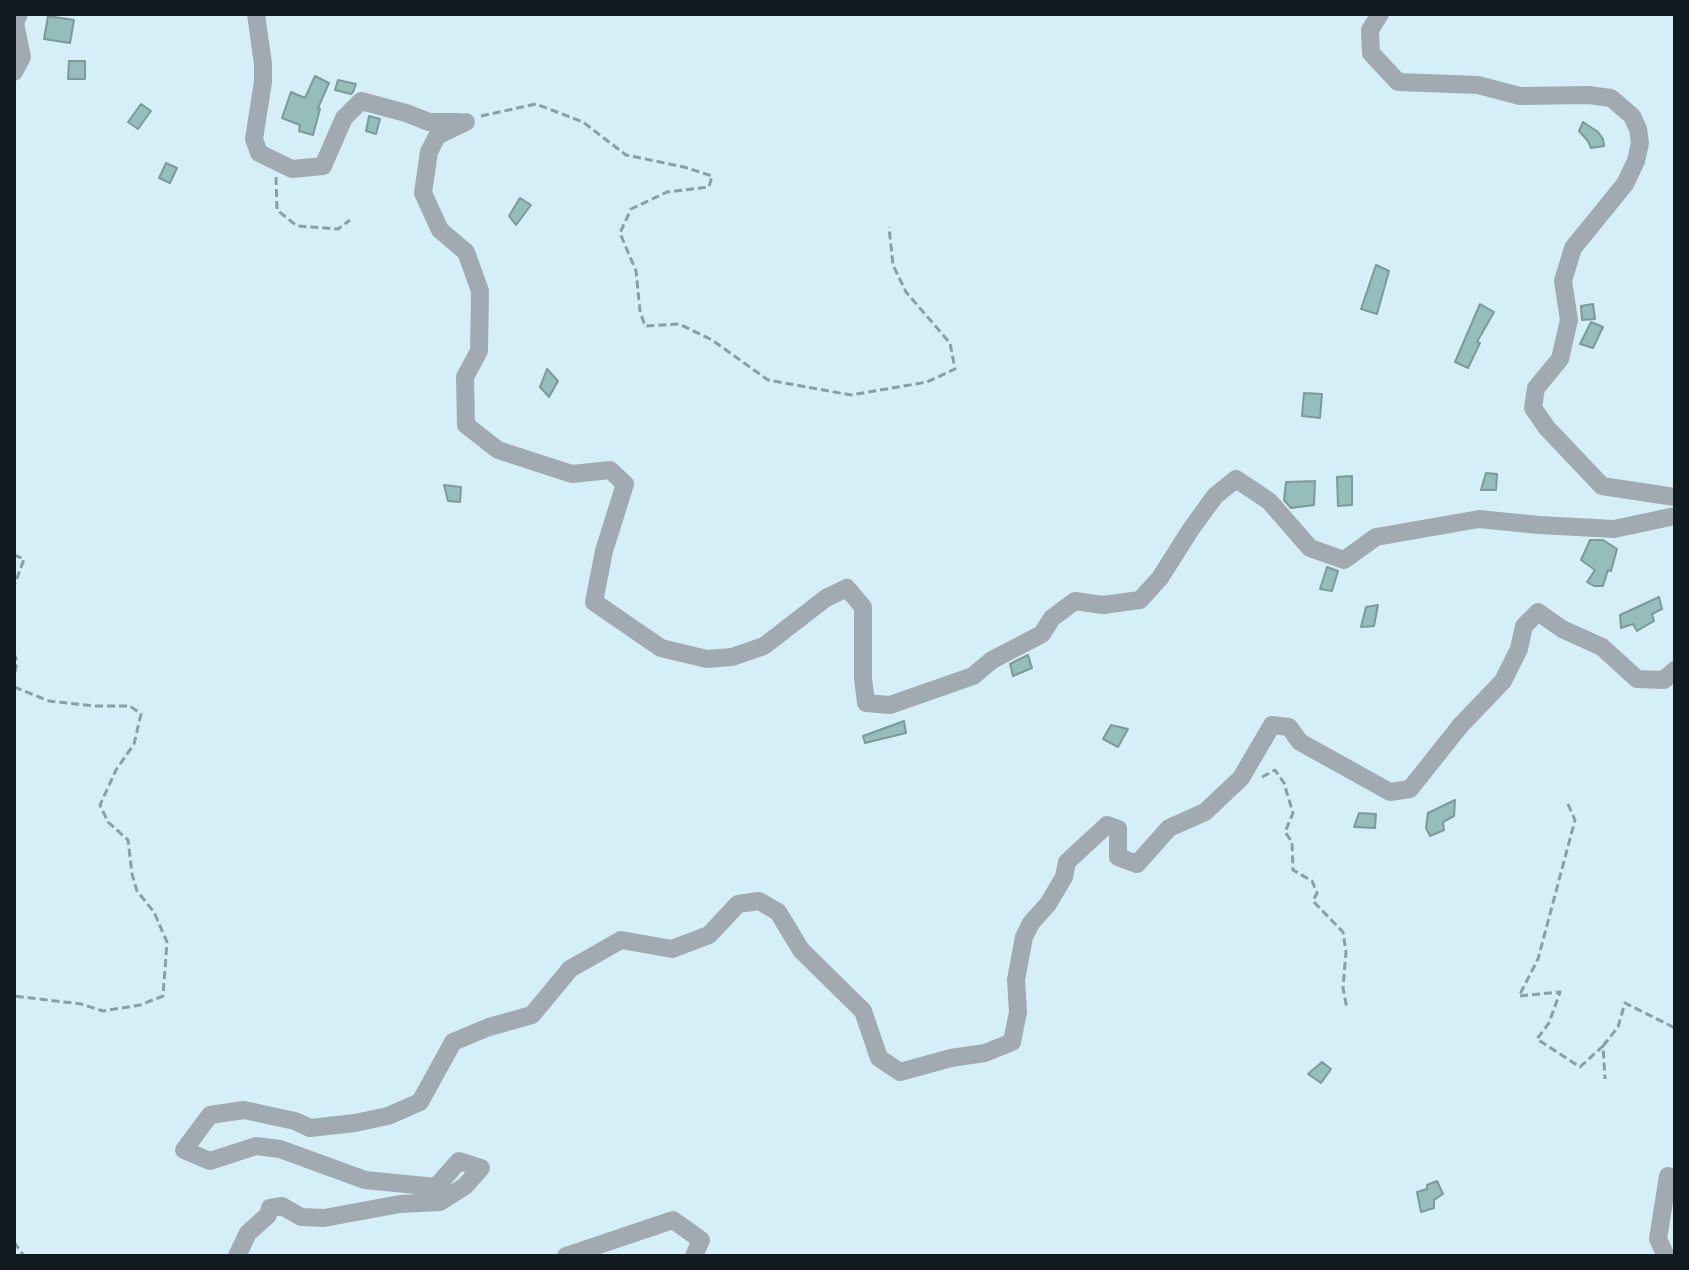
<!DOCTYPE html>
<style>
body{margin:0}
#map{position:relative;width:1689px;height:1270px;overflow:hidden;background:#d4eff8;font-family:"Roboto Condensed",sans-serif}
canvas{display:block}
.frame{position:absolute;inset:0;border:16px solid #111b1f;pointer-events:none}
</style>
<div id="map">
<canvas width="1689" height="1270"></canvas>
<div class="frame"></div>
</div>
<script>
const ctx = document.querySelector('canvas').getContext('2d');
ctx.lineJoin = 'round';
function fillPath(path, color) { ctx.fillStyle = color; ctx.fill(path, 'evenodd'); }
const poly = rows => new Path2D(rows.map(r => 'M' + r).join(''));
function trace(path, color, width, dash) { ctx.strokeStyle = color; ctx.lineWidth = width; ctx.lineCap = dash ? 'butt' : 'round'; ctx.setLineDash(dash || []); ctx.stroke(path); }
const building = poly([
 [48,16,74,20,70,43,44,39,48,16],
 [69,61,85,61,85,79,68,79,69,61],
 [315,76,329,83,318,108,320,109,313,135,299,131,300,125,282,118,291,92,305,98,315,76],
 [338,80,356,84,353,92,351,94,335,90,338,80],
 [141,104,151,111,138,129,128,122,141,104],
 [369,116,380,119,376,134,366,131,369,116],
 [1583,122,1598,132,1603,139,1604,146,1591,148,1588,141,1579,131,1583,122],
 [166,163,177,168,170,183,159,178,166,163],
 [520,198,531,205,516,225,509,216,520,198],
 [1376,265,1389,271,1377,314,1361,309,1376,265],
 [1480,304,1494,312,1477,342,1480,343,1468,368,1455,362,1480,304],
 [1593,304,1595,319,1582,320,1581,306,1593,304],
 [1591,322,1603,327,1593,348,1580,344,1591,322],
 [547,369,558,381,549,397,540,387,547,369],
 [1304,393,1322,394,1320,418,1302,416,1304,393],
 [1486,473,1497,474,1496,490,1481,490,1486,473],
 [1352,476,1352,505,1338,506,1337,477,1352,476],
 [1315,481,1314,505,1291,508,1284,500,1286,482,1315,481],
 [444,485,461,487,460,502,448,501,444,485],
 [1590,540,1603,540,1617,549,1611,571,1608,570,1603,586,1594,586,1587,582,1595,570,1581,560,1590,540],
 [1327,567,1338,571,1332,591,1320,589,1327,567],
 [1659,597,1662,609,1652,614,1654,621,1637,631,1633,624,1621,628,1620,615,1659,597],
 [1378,605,1374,626,1361,627,1366,607,1378,605],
 [1028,655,1032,668,1013,676,1010,664,1028,655],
 [904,721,906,733,865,743,863,736,904,721],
 [1111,725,1128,729,1118,747,1103,739,1111,725],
 [1455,800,1454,816,1443,822,1444,830,1430,836,1426,828,1428,813,1455,800],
 [1359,813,1376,814,1375,828,1354,827,1359,813],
 [1322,1062,1331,1069,1321,1083,1308,1074,1322,1062],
 [1437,1181,1443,1194,1434,1200,1434,1208,1421,1212,1417,1192,1427,1189,1427,1185,1437,1181]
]);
const path = poly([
 [481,116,536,104,583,122,626,155,684,167,712,176,709,187,667,192,631,209,620,233,636,271,640,311,645,326,679,324,712,340,768,380,851,395,927,382,955,369,950,343,906,292,893,265,889,227],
 [276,177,277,210,297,226,338,229,350,220],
 [14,555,24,559,14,586],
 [14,653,17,662,14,677],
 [14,687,49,701,95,706,130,706,141,714,134,744,116,770,100,805,108,822,128,840,132,874,137,891,154,912,167,942,163,996,140,1005,103,1011,81,1004,14,996],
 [1262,777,1275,770,1284,783,1293,813,1285,832,1292,842,1293,870,1312,881,1317,893,1313,901,1343,932,1346,952,1343,988,1347,1009],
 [1568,804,1575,820,1538,959,1519,996,1560,992,1549,1023,1537,1039,1580,1067,1603,1046,1605,1079],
 [1603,1046,1618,1027,1625,1003,1675,1028],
 [14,1242,24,1256]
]);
const minor = poly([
 [256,14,263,64,263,82,254,139,259,153,292,169,323,166,344,118,361,101,406,113,429,122,459,122],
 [1380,14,1370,30,1371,53,1398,82,1478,85,1520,96,1588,95,1611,98,1632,116,1638,129,1640,143,1636,161,1625,184,1573,248,1563,281,1569,320,1560,359,1536,388,1533,408,1547,428,1602,486,1675,497],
 [14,72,22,57,15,23,19,14],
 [466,122,437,136,429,152,423,193,440,230,466,252,480,291,479,351,465,377,466,425,498,450,572,474,610,470,625,484,604,551,594,602,661,648,707,659,732,657,764,646,826,598,847,588,863,607,863,678,866,703,890,705,973,676,992,660,1042,634,1052,618,1075,601,1103,605,1140,600,1160,578,1191,529,1215,496,1236,479,1269,501,1310,548,1344,560,1376,537,1479,519,1539,525,1614,529,1675,516],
 [237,1256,248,1233,268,1215,270,1208,282,1206,301,1217,324,1218,400,1204,440,1202,465,1186,481,1168,459,1161,436,1187,365,1180,280,1149,256,1146,210,1161,184,1150,210,1115,244,1110,295,1121,310,1128,355,1123,388,1116,420,1102,453,1042,489,1027,532,1015,570,969,621,940,672,949,709,935,738,904,759,901,778,912,801,950,863,1011,879,1058,900,1072,951,1058,985,1053,1012,1042,1018,1012,1016,980,1024,937,1031,923,1048,904,1064,877,1067,862,1107,825,1118,829,1118,857,1137,864,1169,828,1205,812,1241,778,1272,725,1289,727,1300,742,1390,792,1410,789,1460,726,1503,681,1519,649,1524,626,1538,612,1562,629,1602,647,1637,679,1664,680,1675,670],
 [566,1256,673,1220,701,1240,694,1256],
 [1666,1256,1658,1239,1668,1176]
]);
fillPath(building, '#94bdbc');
trace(building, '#7d9999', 2);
trace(path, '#899ea5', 3, [8, 4]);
trace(minor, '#a2aab1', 18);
</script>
